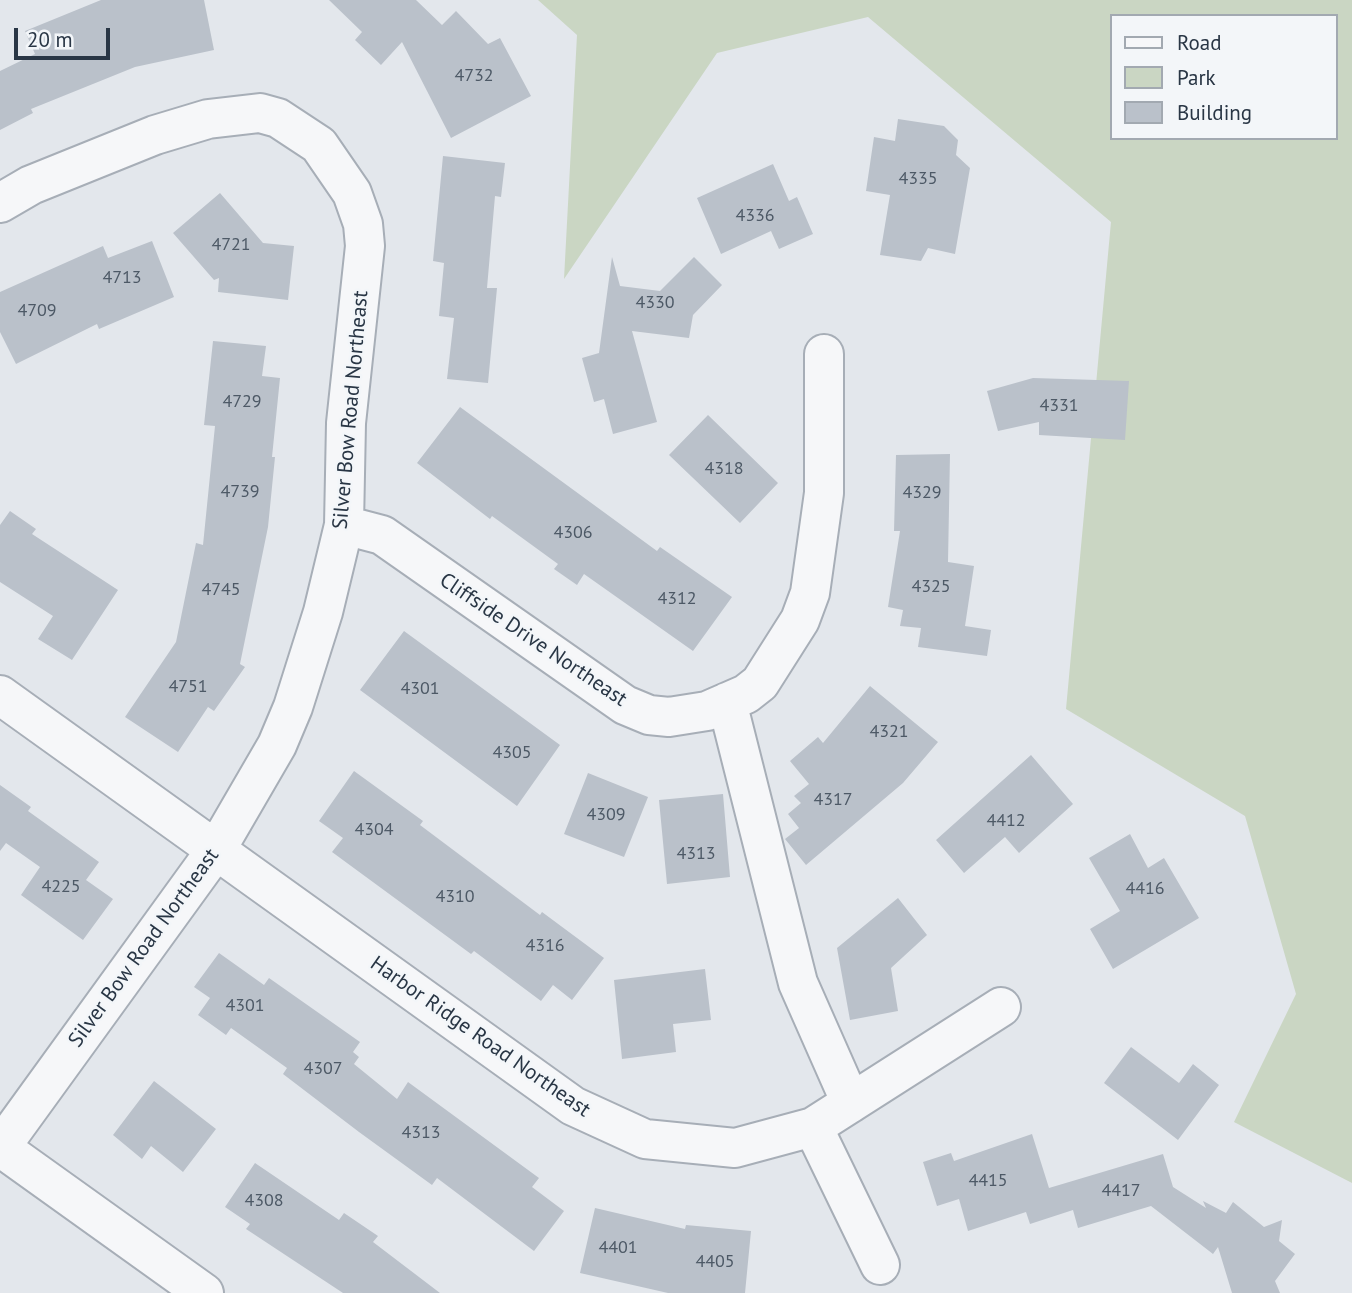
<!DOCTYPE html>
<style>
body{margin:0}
#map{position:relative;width:1352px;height:1293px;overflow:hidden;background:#e3e7ec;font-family:"PT Sans",sans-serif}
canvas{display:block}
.legend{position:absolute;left:1110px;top:14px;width:228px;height:126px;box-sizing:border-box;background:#f3f6f9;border:2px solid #a2a9b1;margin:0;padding:9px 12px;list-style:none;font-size:21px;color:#293645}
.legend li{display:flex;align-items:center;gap:14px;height:35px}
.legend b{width:35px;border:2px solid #a2a9b1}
.scale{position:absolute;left:14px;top:28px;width:96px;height:32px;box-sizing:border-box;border:4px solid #293645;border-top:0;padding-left:9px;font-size:21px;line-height:24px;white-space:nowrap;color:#293645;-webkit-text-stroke:5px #f3f6f9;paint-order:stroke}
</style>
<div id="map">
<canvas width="1352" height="1293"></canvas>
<ul class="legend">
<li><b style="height:9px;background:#f6f7f9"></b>Road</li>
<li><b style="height:19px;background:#cad6c3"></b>Park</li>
<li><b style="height:19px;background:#bac1ca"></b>Building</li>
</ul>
<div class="scale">20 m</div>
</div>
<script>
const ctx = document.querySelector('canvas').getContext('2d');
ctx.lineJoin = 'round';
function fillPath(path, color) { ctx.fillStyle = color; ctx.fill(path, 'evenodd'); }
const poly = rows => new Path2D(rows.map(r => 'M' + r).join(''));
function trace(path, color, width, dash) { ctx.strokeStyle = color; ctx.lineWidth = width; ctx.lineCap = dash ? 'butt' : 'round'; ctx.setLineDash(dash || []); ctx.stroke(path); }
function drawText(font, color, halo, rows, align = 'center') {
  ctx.font = font + ' "PT Sans",sans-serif'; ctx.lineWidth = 5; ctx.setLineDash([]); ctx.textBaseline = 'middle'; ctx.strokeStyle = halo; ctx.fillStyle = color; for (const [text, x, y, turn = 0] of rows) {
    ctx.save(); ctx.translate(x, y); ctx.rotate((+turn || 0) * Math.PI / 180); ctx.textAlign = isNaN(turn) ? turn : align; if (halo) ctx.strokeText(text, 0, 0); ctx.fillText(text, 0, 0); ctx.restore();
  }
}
const green = poly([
 [538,0,1352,0,1352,1183,1234,1122,1296,994,1245,816,1066,709,1111,222,868,17,717,53,564,279,577,35],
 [1112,16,1336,16,1336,138,1112,138]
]);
const building = poly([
 [101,0,204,0,214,50,135,67,31,109,33,113,0,130,0,71,35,54,25,31],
 [329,0,416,0,442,25,456,11,488,44,500,38,531,96,451,138,402,42,381,65,355,40,362,32],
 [898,119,944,126,958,140,956,155,970,168,955,254,928,248,921,261,880,255,890,195,866,191,874,137,895,141],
 [443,156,505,163,501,197,495,196,487,288,497,288,488,383,447,379,454,318,439,316,444,263,433,261],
 [773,164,789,201,797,197,813,234,779,249,771,231,721,254,697,198],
 [220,193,263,243,294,246,288,300,218,292,219,278,214,280,173,233],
 [152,241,174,297,99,329,97,324,16,364,0,332,0,292,103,246,108,258],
 [612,257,620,286,660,291,694,257,722,285,693,315,689,338,632,331,657,422,613,434,604,399,594,402,582,358,599,353],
 [213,341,266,346,262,376,280,378,272,457,275,457,268,527,240,664,245,667,214,711,208,707,178,752,125,717,176,642,196,543,203,545,215,426,204,425],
 [1033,378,1129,381,1125,440,1039,435,1039,422,998,431,987,391],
 [460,407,657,551,660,547,732,597,693,651,584,574,577,585,554,569,558,564,492,516,490,519,417,463],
 [708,415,778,483,740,523,669,455],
 [950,454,948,562,974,566,965,626,991,630,987,656,918,647,921,628,900,626,903,610,888,607,900,531,894,531,896,455],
 [10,511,36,529,32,534,118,590,72,660,38,639,53,616,0,582,0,525],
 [404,631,560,745,517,806,360,690],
 [870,686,938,742,903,783,806,865,785,839,799,828,788,814,801,803,794,796,809,784,790,761,818,737,823,743],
 [1031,755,1073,804,1019,853,1005,837,964,873,936,840],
 [354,771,423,821,420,825,540,915,542,912,604,958,572,1000,553,985,541,1001,474,951,471,954,332,852,343,838,319,821],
 [588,773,648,797,624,857,564,834],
 [0,785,31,807,28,811,99,862,86,880,113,899,83,940,21,895,40,867,6,843,0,851],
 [723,794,730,877,667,884,659,800],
 [1130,834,1148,868,1164,858,1199,918,1113,969,1090,929,1120,911,1089,858],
 [898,898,927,935,891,968,898,1011,850,1020,837,948],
 [219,953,264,985,269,978,360,1042,353,1052,359,1057,354,1064,397,1099,408,1082,539,1178,532,1187,564,1211,534,1251,437,1178,432,1185,359,1132,283,1074,287,1068,231,1028,226,1035,198,1015,210,998,194,987],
 [705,969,711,1020,673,1024,676,1052,622,1059,614,980],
 [1131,1047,1179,1083,1193,1064,1219,1085,1178,1140,1104,1083],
 [154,1081,216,1129,183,1172,151,1146,142,1159,113,1135],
 [1032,1134,1049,1188,1163,1154,1173,1187,1206,1208,1203,1201,1226,1213,1233,1202,1264,1227,1282,1220,1279,1241,1295,1254,1275,1281,1280,1293,1232,1293,1218,1247,1213,1254,1151,1206,1078,1228,1073,1210,1030,1224,1026,1212,968,1231,959,1199,937,1206,923,1162,951,1153,954,1161],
 [255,1163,339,1220,344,1213,378,1236,373,1242,440,1293,343,1293,246,1229,250,1224,225,1207],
 [595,1208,685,1229,686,1225,751,1231,745,1293,668,1293,580,1273]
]);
const minor = poly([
 [0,203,31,185,155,135,208,119,260,113,278,118,319,145,352,193,363,224,365,246,346,423,344,525,323,612,293,707,277,745,216,850,0,1148],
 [344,525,382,535,625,705,649,715,669,717,707,711,746,694,760,683,800,620,810,593,824,493,824,354],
 [0,695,573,1106,645,1139,735,1148,813,1127,1001,1007],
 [727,702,798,983,851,1103],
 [813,1127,880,1265],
 [0,1147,204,1293]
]);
const numberNames = [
 ["4732",474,76],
 ["4335",918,179],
 ["4336",755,216],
 ["4721",231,245],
 ["4713",122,278],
 ["4330",655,303],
 ["4709",37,311],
 ["4729",242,402],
 ["4331",1059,406],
 ["4318",724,469],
 ["4739",240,492],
 ["4329",922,493],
 ["4306",573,533],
 ["4325",931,587],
 ["4745",221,590],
 ["4312",677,599],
 ["4751",188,687],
 ["4301",420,689],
 ["4321",889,732],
 ["4305",512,753],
 ["4317",833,800],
 ["4309",606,815],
 ["4412",1006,821],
 ["4304",374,830],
 ["4313",696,854],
 ["4225",61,887],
 ["4416",1145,889],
 ["4310",455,897],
 ["4316",545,946],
 ["4301",245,1006],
 ["4307",323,1069],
 ["4313",421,1133],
 ["4415",988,1181],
 ["4417",1121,1191],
 ["4308",264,1201],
 ["4401",618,1248],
 ["4405",715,1262]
];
const streetNames = [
 ["Silver Bow Road Northeast",351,410,-85],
 ["Cliffside Drive Northeast",533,640,34],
 ["Silver Bow Road Northeast",144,948,-54],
 ["Harbor Ridge Road Northeast",480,1037,35]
];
fillPath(green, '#cad6c3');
fillPath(building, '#bac1ca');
trace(minor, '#a7aeb7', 42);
trace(minor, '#f6f7f9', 38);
drawText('18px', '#4d5966', null, numberNames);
drawText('21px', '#293645', '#f3f6f9', streetNames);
</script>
